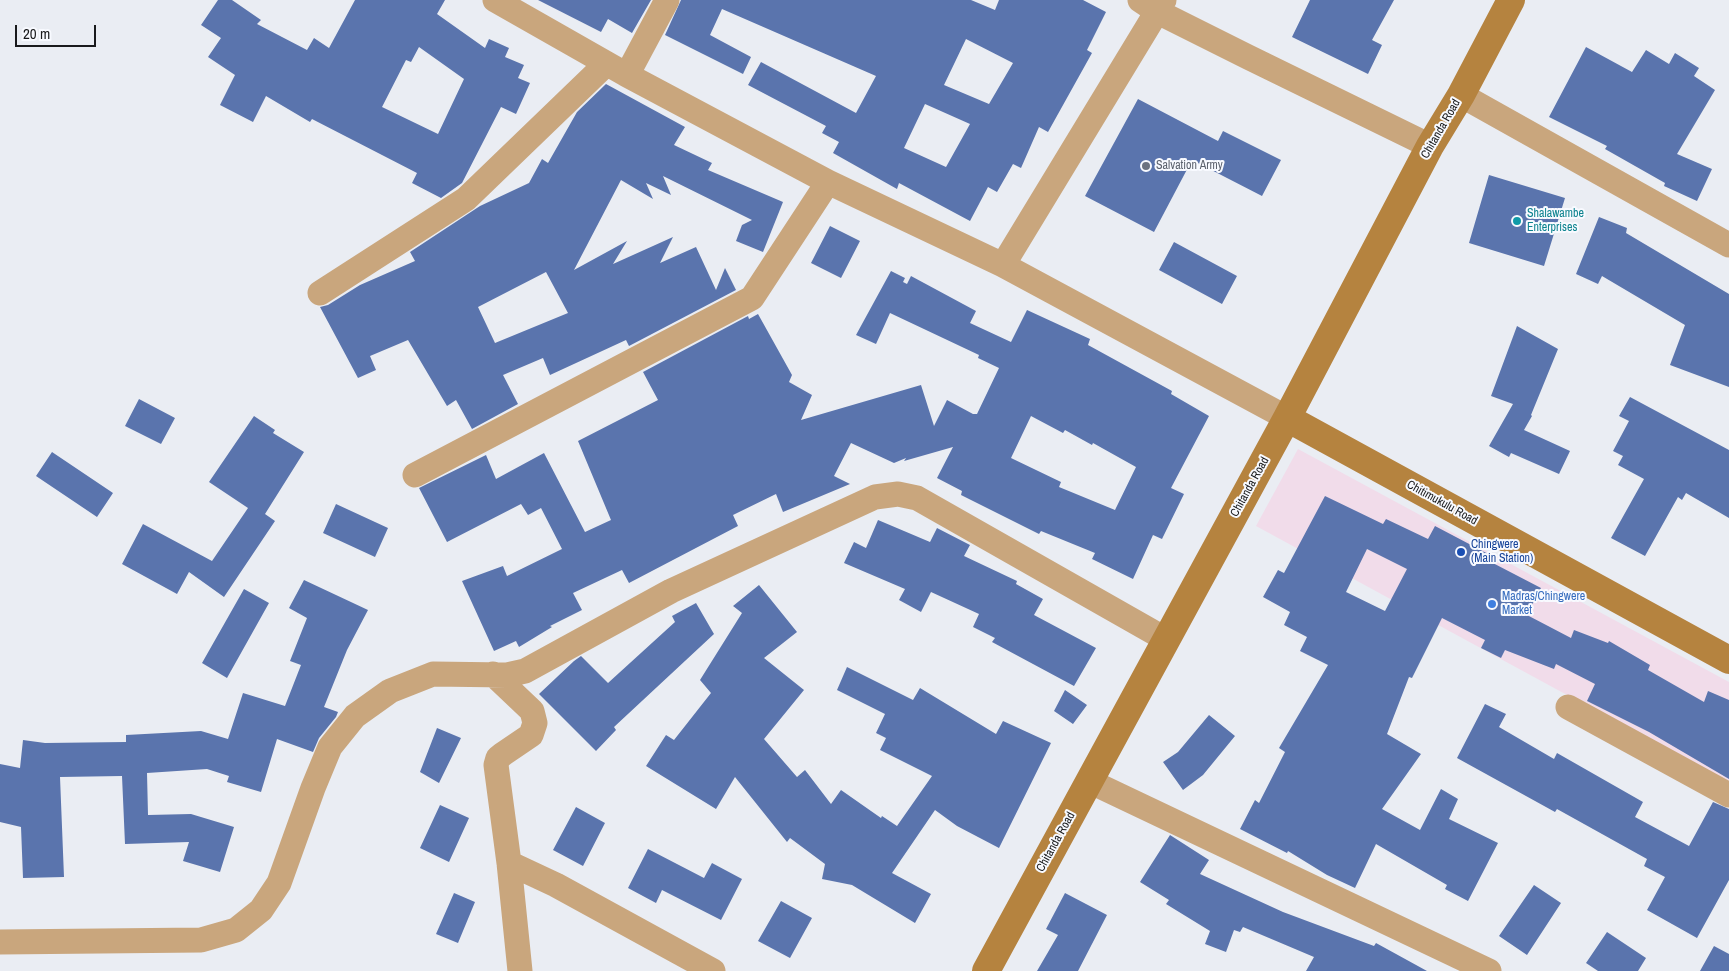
<!DOCTYPE html>
<style>
body{margin:0}
#map{position:relative;width:1729px;height:971px;overflow:hidden;background:#eaedf3;font-family:"Archivo Narrow",sans-serif}
canvas{display:block}
.scale{position:absolute;left:15px;top:25px;width:81px;height:22px;box-sizing:border-box;border:2px solid #191a1c;border-top:0;padding-left:6px;font-size:15px;line-height:18px;white-space:nowrap;color:#191a1c;-webkit-text-stroke:4px #f8faff;paint-order:stroke}
</style>
<div id="map">
<canvas width="1729" height="971"></canvas>
<div class="scale">20 m</div>
</div>
<script>
const ctx = document.querySelector('canvas').getContext('2d');
ctx.lineJoin = 'round';
function fillPath(path, color) { ctx.fillStyle = color; ctx.fill(path, 'evenodd'); }
const poly = rows => new Path2D(rows.map(r => 'M' + r).join(''));
function trace(path, color, width, dash) { ctx.strokeStyle = color; ctx.lineWidth = width; ctx.lineCap = dash ? 'butt' : 'round'; ctx.setLineDash(dash || []); ctx.stroke(path); }
function drawText(font, color, halo, rows, align = 'center') {
  ctx.font = font + ' "Archivo Narrow",sans-serif'; ctx.lineWidth = 4; ctx.setLineDash([]); ctx.textBaseline = 'middle'; ctx.strokeStyle = halo; ctx.fillStyle = color; for (const [text, x, y, turn = 0] of rows) {
    ctx.save(); ctx.translate(x, y); ctx.rotate((+turn || 0) * Math.PI / 180); ctx.textAlign = isNaN(turn) ? turn : align; if (halo) ctx.strokeText(text, 0, 0); ctx.fillText(text, 0, 0); ctx.restore();
  }
}
const commercial = poly([
 [1298,449,1729,682,1729,783,1256,526]
]);
const building = poly([
 [218,0,232,0,261,20,257,24,307,50,314,38,329,48,355,0,445,0,437,14,485,48,489,39,509,48,505,57,524,65,518,78,530,83,516,114,501,107,462,183,441,198,412,183,417,173,312,119,310,122,266,96,253,122,220,105,235,75,208,57,221,38,201,25],
 [419,47,464,79,438,134,382,107,406,60,411,62],
 [538,0,651,0,632,33,608,19,601,32],
 [681,0,971,0,995,10,999,0,1083,0,1106,12,1087,50,1092,53,1048,132,1039,127,1021,168,1013,164,997,192,988,187,970,221,899,183,897,189,833,153,839,142,822,133,826,126,748,85,761,62,856,113,876,76,722,9,710,35,751,57,743,74,665,35],
 [966,39,1013,63,989,104,944,85],
 [925,104,970,124,946,167,904,148],
 [1310,0,1394,0,1372,40,1382,45,1368,74,1292,37],
 [1586,47,1632,72,1646,50,1669,64,1675,53,1699,68,1694,76,1715,90,1677,154,1712,169,1697,201,1664,186,1665,183,1605,149,1607,146,1549,117],
 [606,84,685,127,674,145,712,163,708,170,783,202,763,252,736,241,742,225,752,220,663,176,671,195,646,183,653,199,621,180,574,270,627,241,613,264,673,237,660,263,696,247,716,290,725,268,736,290,629,346,626,340,550,375,543,358,503,375,518,404,472,429,456,400,447,406,408,340,370,356,376,370,358,378,320,307,328,305,360,285,415,261,410,252,480,206,529,183,542,159,548,163,577,112],
 [546,272,568,313,495,343,478,307],
 [1138,99,1218,141,1223,131,1281,160,1262,196,1192,160,1154,232,1085,196],
 [1489,175,1565,198,1544,266,1469,243],
 [1599,217,1627,228,1626,233,1729,294,1729,387,1670,365,1685,325,1602,276,1598,284,1576,274],
 [830,226,860,241,841,278,811,263],
 [1174,242,1237,276,1222,304,1159,270],
 [891,271,905,278,903,282,907,284,911,276,976,311,970,323,1011,342,1027,310,1090,339,1088,345,1172,391,1171,394,1209,416,1171,488,1184,494,1162,539,1153,535,1133,579,1092,559,1095,553,1041,531,1039,534,961,495,962,491,937,478,953,447,904,461,906,458,894,463,851,443,834,476,850,484,783,512,776,494,733,515,738,526,629,583,622,570,573,593,582,610,550,626,552,627,519,647,516,641,494,651,462,581,503,566,507,576,562,549,541,508,528,515,521,504,447,542,419,488,486,455,496,479,544,453,585,532,611,520,578,441,658,400,643,372,748,316,749,319,758,314,792,375,789,382,812,395,801,420,921,385,934,426,947,400,973,414,977,414,999,368,978,358,979,355,890,313,876,344,856,335],
 [1031,416,1063,433,1065,430,1092,445,1093,443,1136,467,1115,510,1059,487,1061,482,1011,458],
 [1517,326,1558,349,1531,415,1532,416,1524,430,1570,451,1559,474,1511,453,1509,457,1489,446,1513,404,1491,396],
 [1630,397,1729,450,1729,518,1686,493,1682,500,1678,497,1645,556,1611,538,1644,479,1618,465,1623,456,1613,451,1629,421,1619,416],
 [139,399,175,418,161,444,125,426],
 [254,416,275,430,273,433,304,452,265,514,275,521,224,597,189,572,177,594,122,564,143,524,212,561,248,508,209,482],
 [52,452,113,493,97,517,36,476],
 [1325,496,1383,524,1386,519,1428,539,1435,526,1492,556,1489,561,1541,588,1527,615,1571,638,1574,630,1608,643,1609,641,1650,665,1648,670,1704,702,1708,691,1729,700,1729,779,1649,732,1587,701,1595,684,1556,664,1554,669,1505,650,1501,658,1481,648,1485,640,1442,618,1412,678,1409,677,1387,734,1421,754,1382,809,1420,830,1441,789,1458,799,1449,819,1498,843,1468,901,1445,889,1447,885,1376,844,1355,888,1327,875,1288,851,1287,853,1240,829,1255,800,1259,803,1285,752,1279,748,1328,665,1300,651,1307,637,1284,625,1290,612,1263,597,1278,570,1284,573],
 [1367,549,1407,569,1385,611,1346,592],
 [336,504,388,528,375,557,323,533],
 [878,520,930,542,937,528,970,545,964,556,1017,581,1016,584,1043,599,1034,615,1096,648,1074,686,992,642,995,638,973,627,979,614,931,592,921,612,899,600,905,589,844,563,854,542,866,548],
 [304,580,368,610,347,650,324,707,338,712,336,717,319,738,313,752,277,739,261,792,227,782,229,776,207,769,147,773,148,815,191,814,234,827,220,872,183,861,189,842,125,844,122,776,60,777,64,877,23,878,21,827,0,822,0,764,20,768,23,740,45,743,126,742,126,735,201,731,228,739,243,693,285,706,301,665,290,661,307,618,289,608],
 [759,585,797,632,764,658,804,690,764,739,797,777,805,770,831,804,841,790,881,818,882,816,897,826,932,776,880,750,886,738,876,733,885,714,837,690,847,667,913,700,920,688,996,734,1003,721,1051,743,999,848,957,826,935,810,892,873,931,894,915,923,852,885,822,879,825,864,790,838,787,842,735,777,716,809,646,766,666,735,674,740,711,693,700,680,742,613,733,606],
 [244,589,269,603,227,678,202,663],
 [696,603,714,634,614,727,616,730,596,751,539,694,574,661,581,656,608,683,675,622,672,616],
 [1065,690,1087,705,1073,724,1054,711],
 [1485,704,1506,714,1499,727,1554,759,1557,753,1643,802,1635,817,1689,846,1713,802,1729,809,1729,880,1697,938,1647,910,1665,877,1644,866,1647,859,1557,809,1555,812,1457,758],
 [1209,715,1235,736,1203,775,1183,790,1163,762,1178,752],
 [437,728,461,738,439,783,420,772],
 [440,805,469,818,449,862,420,848],
 [576,807,605,823,583,866,553,850],
 [1170,835,1209,860,1200,874,1283,912,1374,946,1376,943,1427,971,1306,971,1314,957,1243,927,1240,932,1234,930,1226,952,1205,944,1210,931,1166,904,1169,900,1140,882],
 [648,849,704,878,712,863,742,879,721,920,662,890,656,903,628,888],
 [1534,885,1561,903,1527,955,1499,936],
 [454,893,475,902,458,943,436,934],
 [1065,893,1107,915,1078,971,1037,971,1058,935,1046,929],
 [781,901,812,918,790,958,758,941],
 [1607,932,1646,958,1638,971,1598,971,1586,963],
 [1714,946,1729,954,1729,971,1700,971]
]);
const street = poly([
 [495,0,627,75,828,182,1003,265,1287,418],
 [1140,0,1158,12,1248,57,1430,146],
 [627,75,667,0],
 [1461,95,1729,245],
 [1003,265,1164,0],
 [320,293,466,199,606,64],
 [415,475,752,298,828,182],
 [493,674,532,711,535,723,531,735,503,754,498,758,496,765,509,863,520,971],
 [1568,707,1729,795],
 [1089,781,1489,971],
 [509,863,556,885,713,971],
 [0,942,201,940,236,930,261,910,279,883,313,788,330,747,355,716,390,691,433,674,507,675,525,671,671,591,875,497,898,494,917,498,1167,640]
]);
const secondary = poly([
 [1287,418,1729,660],
 [986,971,1287,418,1430,146,1461,95,1511,0]
]);
const markers = [
 [1146,166,5,"#6b7280"],
 [1517,221,5,"#0f9aa8"],
 [1461,552,5,"#1a4fb4"],
 [1492,604,5,"#3f7fe0"]
];
const streetNames = [
 ["Chitanda Road",1441,129,-60],
 ["Chitanda Road",1250,487,-61],
 ["Chitimukulu Road",1442,503,29],
 ["Chitanda Road",1056,842,-61]
];
const worshipNames = [
 ["Salvation Army",1156,166]
];
const cultureNames = [
 ["Shalawambe",1527,214],
 ["Enterprises",1527,228]
];
const transitNames = [
 ["Chingwere",1471,545],
 ["(Main Station)",1471,559]
];
const shopNames = [
 ["Madras/Chingwere",1502,597],
 ["Market",1502,611]
];
fillPath(commercial, '#f1dcea');
fillPath(building, '#5a74ad');
trace(street, '#c9a67d', 25);
trace(secondary, '#b5833f', 28);
for (const [x, y, r, color] of markers) { const dot = new Path2D(); dot.arc(x, y, r, 0, 2 * Math.PI); ctx.fillStyle = color; ctx.fill(dot); trace(dot, '#f8faff', 2); }
drawText('12px', '#191a1c', '#f8faff', streetNames);
drawText('12px', '#5b616d', '#f8faff', worshipNames, 'left');
drawText('12px', '#0d838f', '#f8faff', cultureNames, 'left');
drawText('12px', '#164399', '#f8faff', transitNames, 'left');
drawText('12px', '#366cbe', '#f8faff', shopNames, 'left');
</script>
